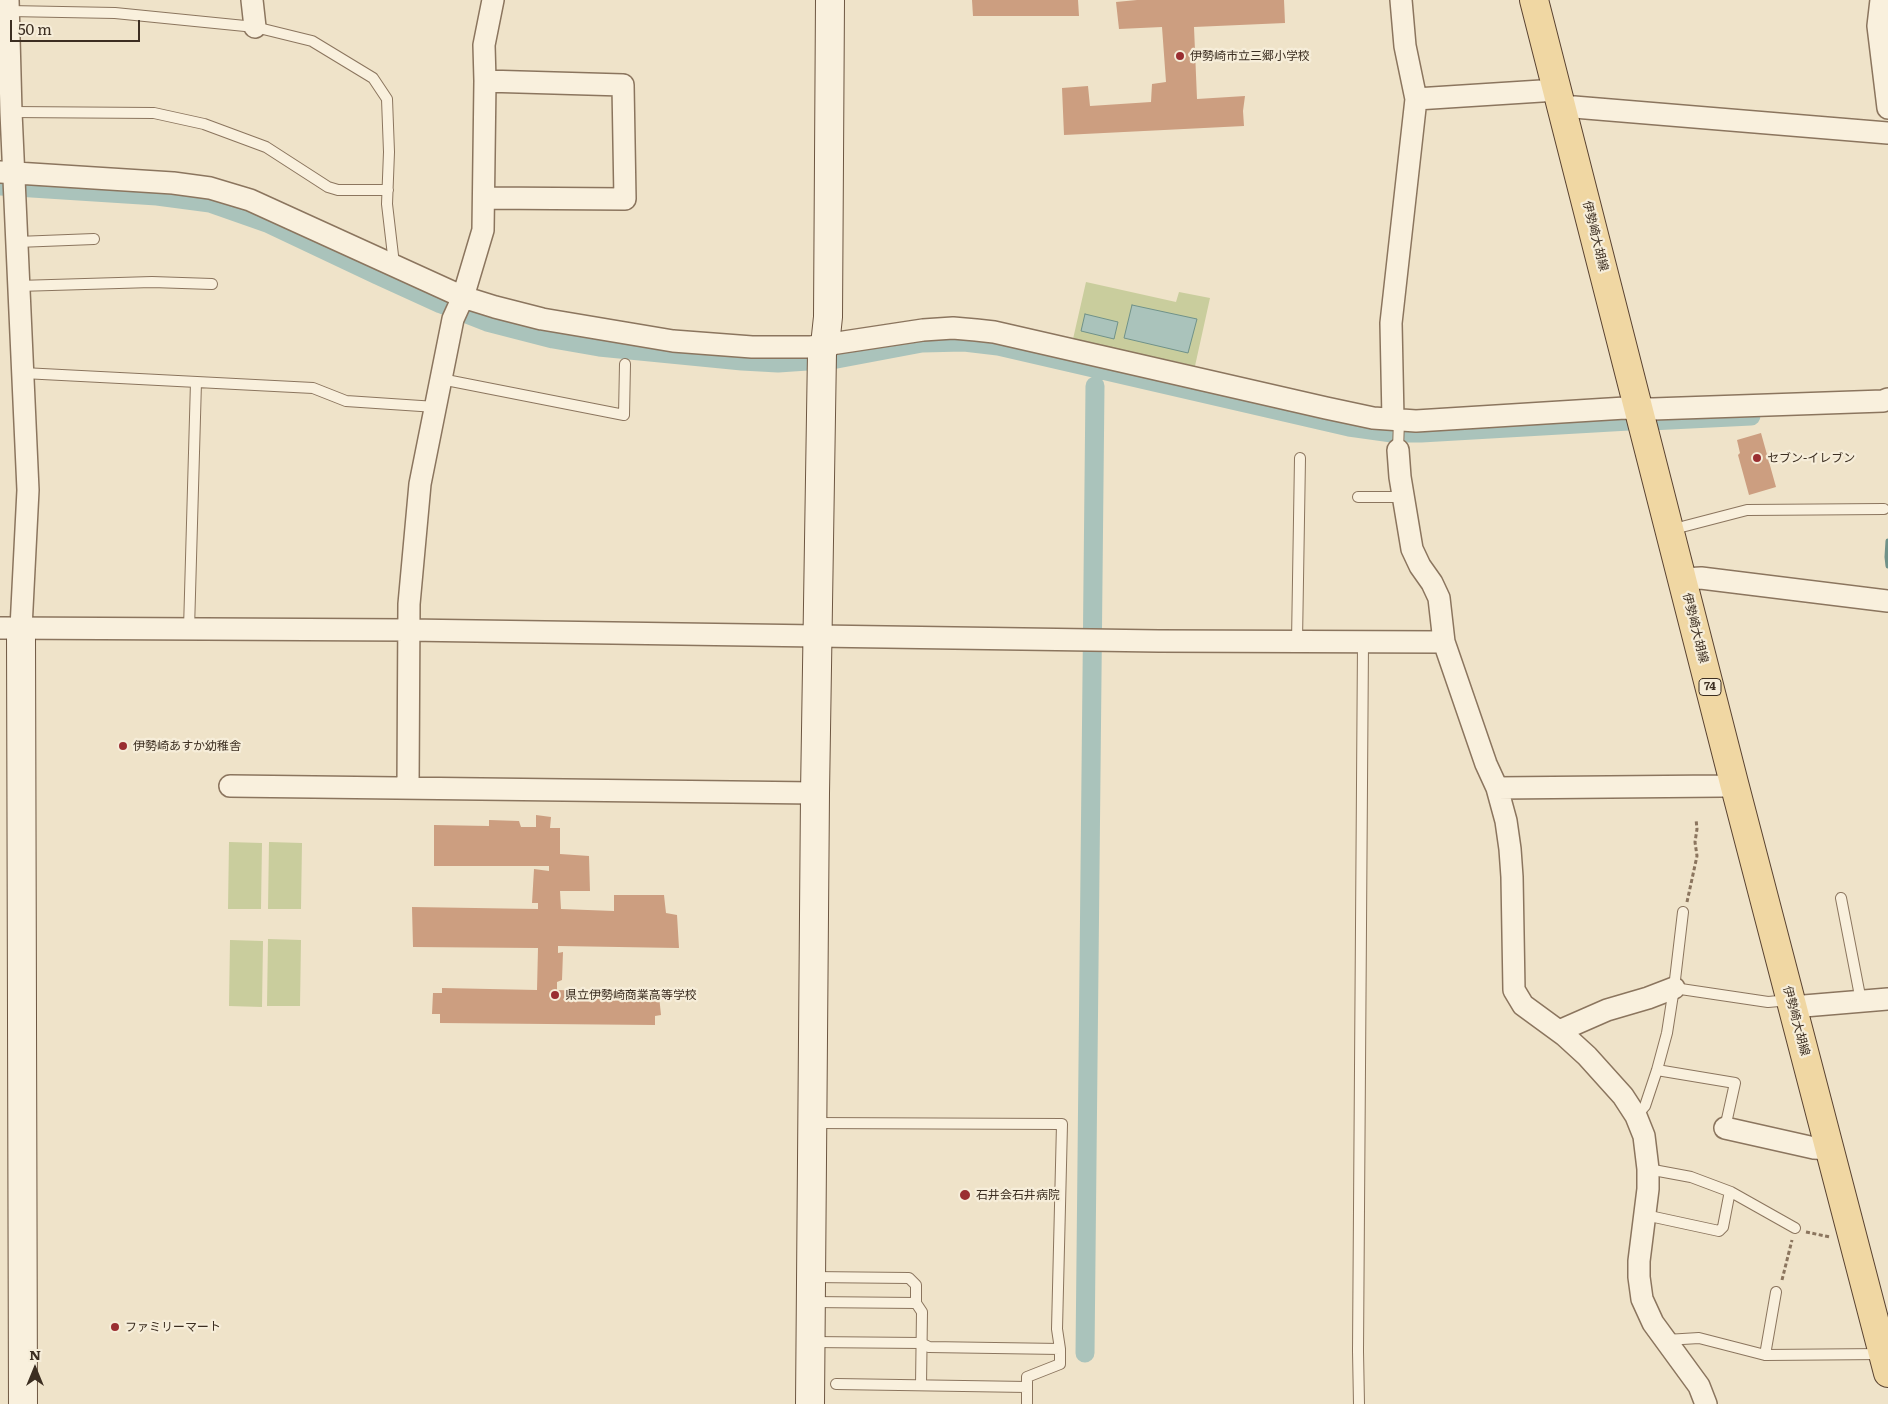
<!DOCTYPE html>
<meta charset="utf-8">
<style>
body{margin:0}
#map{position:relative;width:1888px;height:1404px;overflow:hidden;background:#efe3c9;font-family:Literata,serif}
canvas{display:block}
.north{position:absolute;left:10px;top:1344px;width:50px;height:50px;-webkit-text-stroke:4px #f6edd9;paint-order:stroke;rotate:0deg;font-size:14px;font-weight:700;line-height:20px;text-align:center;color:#3c2e21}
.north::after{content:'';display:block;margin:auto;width:18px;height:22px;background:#3c2e21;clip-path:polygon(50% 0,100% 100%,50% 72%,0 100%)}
.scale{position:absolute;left:10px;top:20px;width:130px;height:22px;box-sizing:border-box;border:2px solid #3c2e21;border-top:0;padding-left:6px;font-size:15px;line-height:18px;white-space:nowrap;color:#3c2e21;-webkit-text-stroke:4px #f6edd9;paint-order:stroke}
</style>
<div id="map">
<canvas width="1888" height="1404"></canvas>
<div class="north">N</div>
<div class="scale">50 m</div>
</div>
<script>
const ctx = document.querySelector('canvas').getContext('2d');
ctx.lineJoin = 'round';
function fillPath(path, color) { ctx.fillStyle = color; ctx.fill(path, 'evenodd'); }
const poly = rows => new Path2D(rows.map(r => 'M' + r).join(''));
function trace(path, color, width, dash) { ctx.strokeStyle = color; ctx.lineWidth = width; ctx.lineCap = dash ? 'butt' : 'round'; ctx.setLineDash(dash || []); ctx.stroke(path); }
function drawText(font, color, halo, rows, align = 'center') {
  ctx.font = font + ' Literata,"Noto Sans JP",serif'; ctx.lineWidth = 4.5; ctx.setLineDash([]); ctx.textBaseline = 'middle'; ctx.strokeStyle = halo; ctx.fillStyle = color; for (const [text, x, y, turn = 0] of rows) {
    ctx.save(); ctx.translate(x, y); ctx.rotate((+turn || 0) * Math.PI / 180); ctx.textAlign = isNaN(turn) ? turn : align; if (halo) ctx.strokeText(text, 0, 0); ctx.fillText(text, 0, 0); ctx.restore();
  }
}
const green = poly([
 [1086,282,1176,302,1179,292,1210,298,1195,366,1073,339],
 [229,842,262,843,261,909,228,909],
 [269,842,302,843,301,909,268,909],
 [268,939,301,940,300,1006,267,1006],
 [230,940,263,941,262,1007,229,1006]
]);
const water = poly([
 [1132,305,1197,319,1188,353,1124,338,1132,305],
 [1085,314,1118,322,1114,339,1081,331,1085,314]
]);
const stream = poly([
 [1888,541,1887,557,1888,566]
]);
const canal = poly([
 [0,186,157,196,210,203,267,223,377,275,441,304,487,322,553,339,599,347,742,361,778,363,837,359,922,343,964,342,998,346,1349,427,1392,433,1421,433,1629,421],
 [1650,421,1751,416],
 [1085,1353,1095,386]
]);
const building = poly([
 [972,0,1078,0,1079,16,973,16],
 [1137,0,1284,0,1285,23,1194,27,1197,99,1245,96,1243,111,1244,126,1064,135,1062,88,1088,86,1090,106,1151,102,1152,84,1166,82,1162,27,1119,29,1116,2],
 [1761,433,1776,487,1749,495,1738,455,1740,453,1737,440],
 [536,815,551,817,550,828,560,828,560,854,589,856,590,891,560,891,561,909,614,911,614,895,664,895,666,913,677,915,679,948,558,946,558,953,563,952,562,980,557,982,557,990,651,993,659,996,661,1015,655,1016,655,1025,440,1023,440,1014,432,1014,433,993,442,993,442,988,537,990,538,948,413,947,412,907,538,909,538,903,532,903,534,869,549,871,549,866,434,866,434,825,489,826,489,820,519,821,521,827,536,827]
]);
const path = poly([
 [1687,902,1697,856,1695,842,1697,829,1696,819],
 [1806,1232,1830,1237],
 [1782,1280,1792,1240]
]);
const lane = poly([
 [9,11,115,13,255,27,312,41,373,78,387,99,389,152,387,204,394,264],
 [11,112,154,113,204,124,266,147,328,187,338,190,388,190],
 [17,242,94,239],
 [18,286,152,282,212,284],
 [23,373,313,388,346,401,436,407],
 [441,379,624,415,625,364],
 [1398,450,1399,420],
 [1358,497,1403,497],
 [1670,530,1747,510,1884,509],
 [189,629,196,382],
 [1297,641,1300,458],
 [1841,898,1861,1001],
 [1674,988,1683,912],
 [1657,1070,1735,1083,1725,1128],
 [1636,1116,1645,1106,1657,1070,1667,1033,1674,988,1768,1002,1790,1000],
 [1731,1192,1795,1228],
 [1645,1215,1719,1231,1723,1227,1729,1196,1731,1192,1691,1177,1648,1169],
 [811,1302,916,1303,916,1285,909,1278,812,1277],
 [916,1303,922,1312,921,1385],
 [1666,1340,1699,1338,1765,1355,1882,1354],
 [811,1342,921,1343,929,1347,1060,1349,1057,1329,1062,1124,813,1123],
 [1765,1355,1776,1292],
 [836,1384,1027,1387],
 [1027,1404,1027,1377,1060,1364,1060,1349],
 [1359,1404,1358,1351,1363,642]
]);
const street = poly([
 [8,0,11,112,28,490,21,628],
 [252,0,255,27],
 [1881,0,1878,26,1888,108],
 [1416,99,1557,90],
 [1562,109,1574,107,1888,133],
 [0,172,173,183,210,188,250,200,463,297,495,307,542,319,673,341,752,347,811,347,923,330,953,328,976,330,994,332,1326,408,1373,418,1416,421,1625,408,1653,409,1883,401,1888,399],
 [484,198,625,199,623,85,485,81],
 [1393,419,1391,323,1416,99,1405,46,1401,0],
 [1398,450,1400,477,1412,549,1420,566,1432,583,1439,598,1444,642,1486,764,1497,788,1506,821,1510,849,1512,877,1514,990,1523,1005,1564,1035,1587,1056,1623,1096,1636,1116,1644,1136,1648,1169,1648,1189,1639,1261,1639,1277,1642,1299,1653,1323,1699,1386,1706,1404],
 [1683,579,1701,578,1888,601],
 [0,628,408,630,1159,641,1444,642],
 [230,786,815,793],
 [408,788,409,604,420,484,453,319,463,297,483,230,485,81,484,45,493,0],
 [1497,788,1722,786,1734,783],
 [1792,1007,1888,999],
 [1559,1031,1607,1010,1648,998,1674,988],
 [1725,1128,1814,1148,1830,1149]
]);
const secondary = poly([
 [21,628,23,1404],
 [810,1404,815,793,822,352,825,345,828,317,830,0]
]);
const primary = poly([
 [1534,0,1734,783,1888,1373]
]);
const markers = [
 [1180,56,5,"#9a2e31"],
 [1757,458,5,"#9a2e31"],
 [123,746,5,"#9a2e31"],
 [555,995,5,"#9a2e31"],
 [965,1195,6,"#9a2e31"],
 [115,1327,5,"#9a2e31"]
];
const shields = [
 [1710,687,22]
];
const shieldNames = [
 ["74",1710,687]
];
const poiNames = [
 ["伊勢崎市立三郷小学校",1190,56],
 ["セブン-イレブン",1767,458],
 ["伊勢崎あすか幼稚舎",133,746],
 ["県立伊勢崎商業高等学校",565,995],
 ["石井会石井病院",976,1195],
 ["ファミリーマート",125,1327]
];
const streetNames = [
 ["伊勢崎大胡線",1595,236,76],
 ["伊勢崎大胡線",1695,628,76],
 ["伊勢崎大胡線",1796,1021,75]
];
fillPath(green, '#c9cd9d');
fillPath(water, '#aac3bb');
trace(water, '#709289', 1);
trace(stream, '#709289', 5);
trace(canal, '#aac3bb', 19);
fillPath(building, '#cc9e80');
trace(lane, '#8b755e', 12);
trace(street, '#8b755e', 24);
trace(secondary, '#6d5641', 30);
trace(primary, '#5a4331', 30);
trace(path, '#8b755e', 3, [4, 2.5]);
trace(lane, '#f9f0dd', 10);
trace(street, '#f9f0dd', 21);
trace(secondary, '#f9f0dd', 28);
trace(primary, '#f0d7a3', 28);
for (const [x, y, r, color] of markers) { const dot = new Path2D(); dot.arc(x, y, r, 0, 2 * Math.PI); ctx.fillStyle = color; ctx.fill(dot); trace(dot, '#f6edd9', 2); }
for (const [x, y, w] of shields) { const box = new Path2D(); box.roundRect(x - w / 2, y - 8.5, w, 17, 4); ctx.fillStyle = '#f6edd9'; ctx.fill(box); trace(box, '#3c2e21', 1); }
drawText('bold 11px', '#3c2e21', null, shieldNames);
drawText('12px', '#3c2e21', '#f6edd9', poiNames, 'left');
drawText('12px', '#3c2e21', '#f6edd9', streetNames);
</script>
